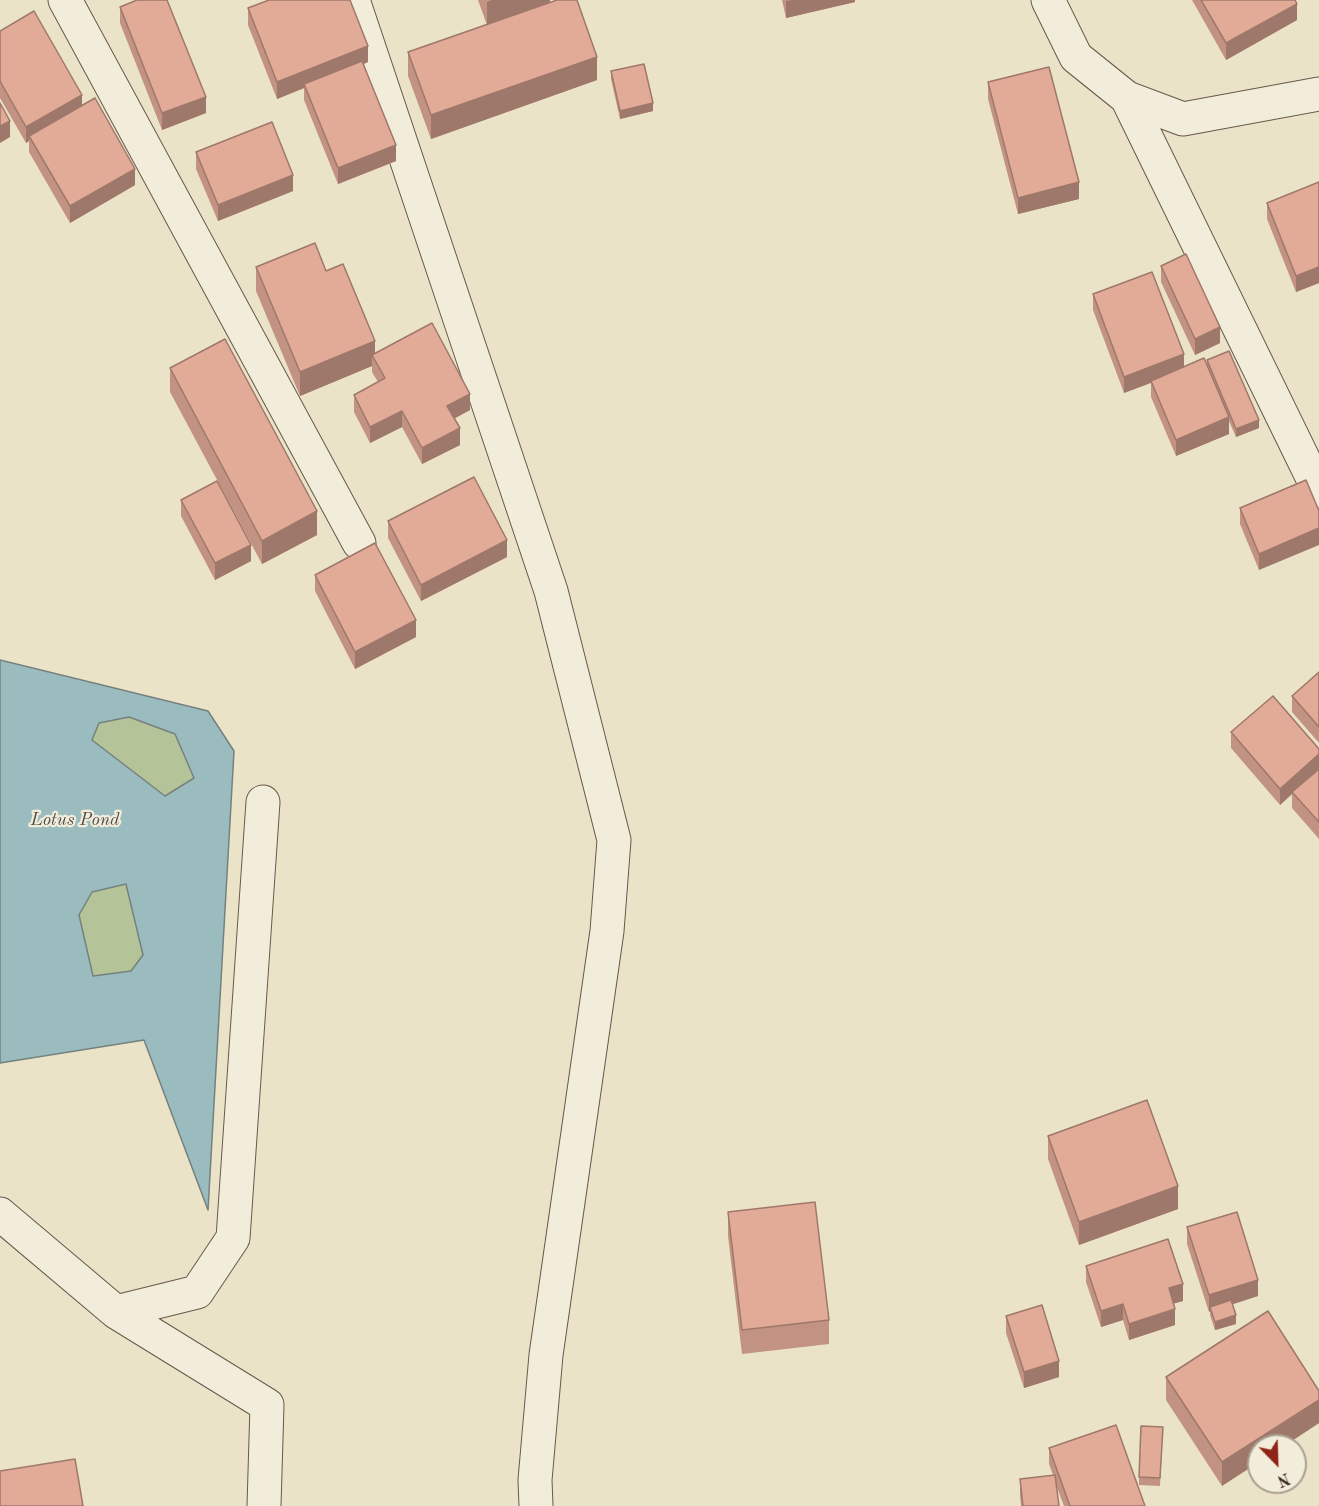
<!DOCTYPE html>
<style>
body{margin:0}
#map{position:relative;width:1319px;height:1506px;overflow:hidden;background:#ebe3c8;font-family:"Old Standard TT",serif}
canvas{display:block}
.north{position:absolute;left:1247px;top:1434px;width:60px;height:60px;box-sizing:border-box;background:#f2eddb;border:2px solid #a99f91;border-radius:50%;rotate:157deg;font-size:16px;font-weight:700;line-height:24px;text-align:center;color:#3b2921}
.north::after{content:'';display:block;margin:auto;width:21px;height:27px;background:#8f2418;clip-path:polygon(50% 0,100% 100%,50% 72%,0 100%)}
</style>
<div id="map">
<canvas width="1319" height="1506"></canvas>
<div class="north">N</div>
</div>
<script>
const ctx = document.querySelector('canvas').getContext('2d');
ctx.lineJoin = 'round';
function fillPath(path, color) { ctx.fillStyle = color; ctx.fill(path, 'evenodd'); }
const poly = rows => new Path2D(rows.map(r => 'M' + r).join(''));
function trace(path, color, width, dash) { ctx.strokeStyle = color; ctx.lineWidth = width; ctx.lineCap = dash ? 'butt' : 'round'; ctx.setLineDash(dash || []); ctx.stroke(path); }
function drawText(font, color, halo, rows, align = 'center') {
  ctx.font = font + ' "Old Standard TT",serif'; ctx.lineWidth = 4.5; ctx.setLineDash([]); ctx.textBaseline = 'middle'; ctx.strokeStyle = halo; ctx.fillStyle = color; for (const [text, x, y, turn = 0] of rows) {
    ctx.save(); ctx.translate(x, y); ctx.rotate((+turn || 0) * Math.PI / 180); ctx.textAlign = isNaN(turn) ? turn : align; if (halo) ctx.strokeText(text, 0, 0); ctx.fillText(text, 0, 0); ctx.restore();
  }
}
const green = poly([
 [129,717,175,734,194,777,165,796,92,740,99,723],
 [126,883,143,955,132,971,93,976,79,915,92,892]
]);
const water = poly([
 [0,660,208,711,234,751,208,1210,144,1040,0,1063,0,660],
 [129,717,175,734,194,778,165,796,92,740,99,723,129,717],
 [126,884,143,955,131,971,93,976,79,915,92,892,126,884]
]);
const minor = poly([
 [65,0,359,543],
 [353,0,551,591,614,840,607,931,546,1355,535,1480,536,1506],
 [1048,0,1076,57,1127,98,1183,119,1319,94],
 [1127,98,1319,491],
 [0,1214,116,1312,197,1292,233,1238,263,802],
 [116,1312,267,1405,264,1506]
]);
const wall = poly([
 [478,0,550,0,550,2,523,12,597,80,431,139,408,76,408,52,487,25],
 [782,0,855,0,855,2,786,18],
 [1192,0,1295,0,1297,20,1226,60],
 [120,7,206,113,162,130,120,23],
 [248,8,368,62,364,64,396,161,338,184,304,100,304,88,277,99,248,25],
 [0,31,82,105,135,185,70,223,29,152,29,141,26,143,0,98],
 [611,71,653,111,620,119,611,79],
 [988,82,1079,199,1018,214,988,99],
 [196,152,293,191,218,221,196,169],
 [1319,182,1319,283,1296,292,1267,219,1267,203],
 [1161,266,1220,343,1195,355,1161,282],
 [256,267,326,271,375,354,470,410,454,419,460,445,422,464,402,427,370,443,354,412,354,395,378,382,372,372,372,366,300,396,256,291],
 [1093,294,1184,367,1207,365,1207,360,1259,428,1236,437,1229,421,1229,434,1176,456,1151,397,1151,383,1124,393,1093,310],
 [170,368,317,535,262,564,170,392],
 [1306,480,1259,570,1240,524,1240,508],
 [181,500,251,561,215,580,181,516],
 [388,521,507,557,421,601,388,538],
 [315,575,416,637,355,669,315,591],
 [1319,672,1319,743,1292,712,1292,696],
 [1231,732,1319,749,1319,839,1292,808,1292,794,1280,805,1231,748],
 [1048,1136,1178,1209,1079,1245,1048,1159],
 [728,1212,829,1320,829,1344,742,1354,728,1236],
 [1187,1227,1258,1296,1232,1304,1236,1324,1215,1330,1210,1315,1210,1311,1209,1312,1187,1244],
 [1086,1266,1183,1301,1174,1303,1175,1325,1129,1340,1123,1320,1101,1327,1086,1282],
 [1006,1316,1059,1377,1024,1388,1006,1333],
 [1166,1377,1319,1423,1284,1446,1259,1446,1222,1486,1166,1400],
 [1163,1427,1160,1486,1139,1485,1139,1477],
 [1049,1448,1145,1506,1064,1506,1056,1485,1059,1506,1021,1506,1020,1495,1020,1479,1053,1475,1049,1464]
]);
const shadedWall = poly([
 [492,0,550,0,550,2,487,25,487,2],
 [793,0,855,0,855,2,786,18,786,1],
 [1297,4,1297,20,1226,60,1226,43],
 [368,46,368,62,305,87,304,84,304,88,277,99,277,82],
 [597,57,597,80,431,139,431,115],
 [82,95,82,111,29,136,29,141,26,143,26,127],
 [206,97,206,113,162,130,162,113],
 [653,103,653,111,620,119,620,111],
 [10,121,10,137,0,143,0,126],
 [396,145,396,161,338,184,338,168],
 [135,169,135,185,70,223,70,206],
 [293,175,293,191,218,221,218,205],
 [1079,182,1079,199,1018,214,1018,198],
 [1319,267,1319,283,1296,292,1296,276],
 [1220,327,1220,343,1195,355,1195,339],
 [375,341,375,361,372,355,372,366,300,396,300,372],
 [1184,354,1184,370,1124,393,1124,377],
 [470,394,470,410,447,422,447,406],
 [402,411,402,427,370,443,370,427],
 [1229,417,1229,434,1176,456,1176,440],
 [1259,420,1259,428,1236,437,1236,429],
 [460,428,460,445,422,464,422,448],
 [317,511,317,535,262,564,262,541],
 [1319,528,1319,545,1259,570,1259,554],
 [507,540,507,557,421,601,421,585],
 [251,545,251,561,215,580,215,563],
 [416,620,416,637,355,669,355,652],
 [1319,754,1319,771,1292,792,1292,794,1280,805,1280,789],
 [1178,1186,1178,1209,1079,1245,1079,1222],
 [1258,1280,1258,1296,1212,1311,1210,1307,1210,1311,1209,1312,1209,1295],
 [1183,1284,1183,1301,1169,1305,1169,1288],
 [1123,1304,1123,1320,1101,1327,1101,1311],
 [1175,1309,1175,1325,1129,1340,1129,1324],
 [1236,1315,1236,1324,1215,1330,1215,1322],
 [1059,1361,1059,1377,1024,1388,1024,1372],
 [1319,1400,1319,1423,1284,1446,1259,1446,1259,1462,1222,1486,1222,1462]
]);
const building = poly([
 [137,0,167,0,206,97,162,113,120,7,137,0],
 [269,0,350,0,368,46,277,82,248,8,269,0],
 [557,0,577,0,597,57,431,115,408,52,557,0],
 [1201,0,1295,0,1297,4,1226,43,1201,0],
 [34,11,82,95,26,127,0,81,0,31,34,11],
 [362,61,396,145,338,168,304,84,362,61],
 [644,64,653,103,620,111,611,71,644,64],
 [1049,67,1079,182,1018,198,988,82,1049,67],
 [95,98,135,169,70,206,29,136,95,98],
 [0,103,10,121,0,126,0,103],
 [272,122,293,175,218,205,196,152,272,122],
 [1319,182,1319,267,1296,276,1267,203,1319,182],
 [315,243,326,271,343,264,375,341,300,372,256,267,315,243],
 [1186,254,1220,327,1195,339,1161,266,1186,254],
 [1152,272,1184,354,1124,377,1093,294,1152,272],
 [432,323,470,394,447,406,460,428,422,448,402,411,370,427,354,395,385,378,372,355,432,323],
 [225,339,317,511,262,541,170,368,225,339],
 [1229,351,1259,420,1236,429,1207,360,1229,351],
 [1204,358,1229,417,1176,440,1151,381,1204,358],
 [474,477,507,540,421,585,388,521,474,477],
 [1306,480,1319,511,1319,528,1259,554,1240,508,1306,480],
 [217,481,251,545,215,563,181,500,217,481],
 [375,543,416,620,355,652,315,575,375,543],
 [1319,672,1319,727,1292,696,1319,672],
 [1273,696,1319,749,1319,754,1280,789,1231,732,1273,696],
 [1319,769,1319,822,1292,792,1319,769],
 [1147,1100,1178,1186,1079,1222,1048,1136,1147,1100],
 [815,1202,829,1320,742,1330,728,1212,815,1202],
 [1237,1212,1258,1280,1209,1295,1187,1227,1237,1212],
 [1168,1239,1183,1284,1169,1288,1175,1309,1129,1324,1123,1304,1101,1311,1086,1266,1168,1239],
 [1231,1300,1236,1315,1215,1322,1210,1307,1231,1300],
 [1042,1305,1059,1361,1024,1372,1006,1316,1042,1305],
 [1268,1311,1319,1391,1319,1400,1222,1462,1166,1377,1268,1311],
 [1116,1425,1145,1506,1070,1506,1049,1448,1116,1425],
 [1141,1426,1163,1427,1160,1478,1139,1477,1141,1426],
 [75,1459,83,1506,0,1506,0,1471,75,1459],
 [1055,1475,1059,1506,1023,1506,1020,1479,1055,1475]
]);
const waterNames = [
 ["Lotus Pond",75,820]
];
fillPath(green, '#b5c498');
fillPath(water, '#9bbcbe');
trace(water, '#75817f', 1.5);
trace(minor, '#67584b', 35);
trace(minor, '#f2eddb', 33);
fillPath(wall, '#c29382');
fillPath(shadedWall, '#9e786a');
fillPath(building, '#e2ab97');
trace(building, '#9e786a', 1.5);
drawText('italic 18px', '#534e48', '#f2eddb', waterNames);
</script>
